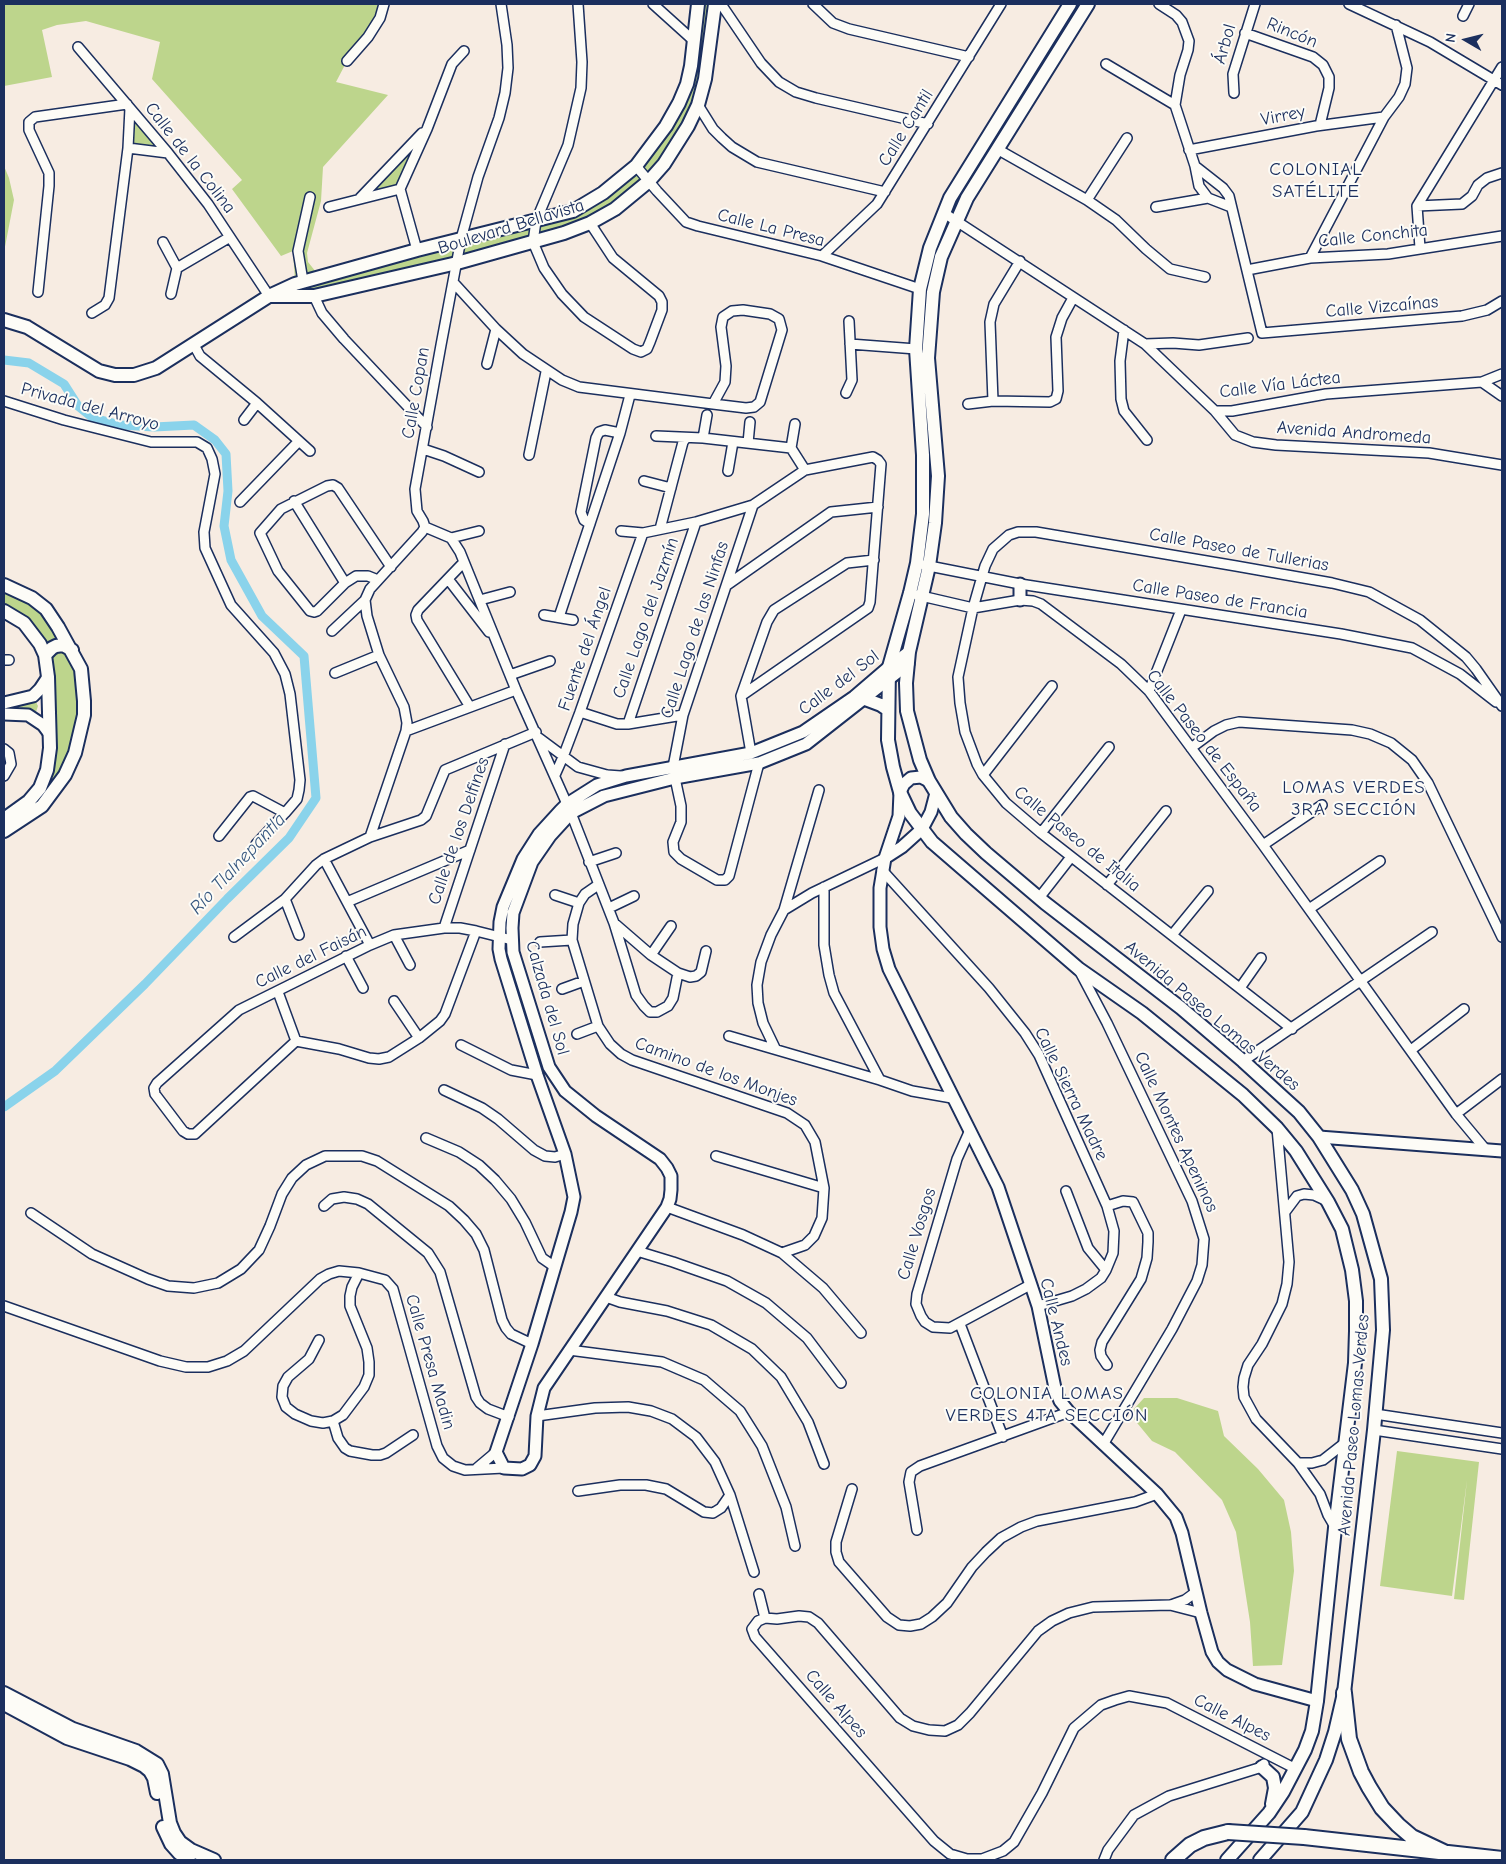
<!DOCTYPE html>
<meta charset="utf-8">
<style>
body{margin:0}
#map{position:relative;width:1506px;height:1864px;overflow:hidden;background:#f7ece2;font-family:"Comic Neue",sans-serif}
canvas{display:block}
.frame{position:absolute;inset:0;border:5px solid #1b2f5e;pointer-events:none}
.north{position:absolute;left:1441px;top:15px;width:50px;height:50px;-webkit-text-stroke:4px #fdfcf7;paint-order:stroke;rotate:278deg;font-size:14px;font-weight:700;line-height:20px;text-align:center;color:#1b2f5e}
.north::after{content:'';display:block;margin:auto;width:18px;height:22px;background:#1b2f5e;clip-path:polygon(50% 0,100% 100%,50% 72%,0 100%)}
</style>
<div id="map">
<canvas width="1506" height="1864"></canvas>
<div class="frame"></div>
<div class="north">N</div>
</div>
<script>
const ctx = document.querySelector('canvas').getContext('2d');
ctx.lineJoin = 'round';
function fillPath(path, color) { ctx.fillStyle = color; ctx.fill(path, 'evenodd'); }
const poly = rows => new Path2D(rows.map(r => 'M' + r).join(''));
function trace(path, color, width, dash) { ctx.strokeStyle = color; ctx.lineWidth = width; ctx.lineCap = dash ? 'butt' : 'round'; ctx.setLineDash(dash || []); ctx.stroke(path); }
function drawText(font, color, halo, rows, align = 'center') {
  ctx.font = font + ' "Comic Neue",sans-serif'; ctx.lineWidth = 4; ctx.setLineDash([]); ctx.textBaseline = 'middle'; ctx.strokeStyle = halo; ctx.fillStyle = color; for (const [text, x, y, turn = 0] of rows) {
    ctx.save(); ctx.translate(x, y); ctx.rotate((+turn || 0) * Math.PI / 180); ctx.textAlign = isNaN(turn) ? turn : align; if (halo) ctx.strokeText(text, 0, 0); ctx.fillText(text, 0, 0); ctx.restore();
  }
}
const green = poly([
 [4,4,384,4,380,18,347,61,336,82,388,95,323,167,321,201,307,253,308,262,320,277,573,211,622,178,679,103,698,4,715,4,705,79,664,164,615,209,533,242,296,296,293,251,281,256,232,189,242,180,152,79,160,42,86,21,57,25,42,30,52,77,4,86],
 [130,108,168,153,128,148],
 [427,129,400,189,360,198],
 [4,166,9,178,14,200,4,252],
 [4,585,32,598,81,669,81,730,42,806,12,815,47,770,40,643,4,611],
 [33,696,38,706,36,712,32,717,4,714,4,703],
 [1144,1398,1177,1398,1218,1411,1224,1436,1258,1469,1284,1500,1291,1532,1294,1571,1282,1665,1253,1666,1250,1622,1236,1532,1222,1500,1175,1452,1152,1441,1133,1418,1132,1411],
 [1397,1451,1479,1462,1464,1600,1454,1599,1467,1480,1452,1596,1380,1586]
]);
const canal = poly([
 [4,360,29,363,64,384,78,406,93,418,121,425,154,427,194,425,215,440,226,454,228,491,224,526,231,560,262,616,304,656,316,798,289,838,227,899,145,984,55,1071,4,1107]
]);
const minor = poly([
 [578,4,582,62,581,88,568,145,536,221,533,242,544,268,562,294,584,317,633,349,641,352,647,349,650,342,662,310,662,302,659,296,613,258,590,223],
 [653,4,694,41],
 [721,4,761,63,779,82,796,92,816,98,928,124],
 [813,4,833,23,849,29,969,57],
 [1159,4,1176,15,1182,22,1189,41,1188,50,1180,75,1175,105,1195,166,1199,186,1208,198,1231,207],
 [1349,4,1430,42,1502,85],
 [1463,16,1469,4],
 [1245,33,1313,57,1323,65,1329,77,1329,88,1320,125],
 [78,47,168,153,208,204,269,296],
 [347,61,368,37,380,18,384,4],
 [1106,64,1175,105],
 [1234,93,1233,74,1255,4],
 [698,105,713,129,722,138,732,147,757,162,885,192],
 [128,148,168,153],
 [997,149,1087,200,1116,220,1146,249,1170,269,1205,277],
 [1189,150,1316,126,1384,117],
 [636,166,657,191,686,222,698,226,822,256,920,289],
 [1195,166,1223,188,1229,196,1262,333,1462,316,1487,310,1502,301],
 [400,189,417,250],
 [360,198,422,133],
 [1087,200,1127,138],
 [1417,206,1462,204,1472,196,1478,185,1487,178,1502,173],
 [329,207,400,189,427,129,452,64,464,51],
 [1156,207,1208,198],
 [944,213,1145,344,1215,411,1235,435,1253,442,1276,445,1429,453,1502,465],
 [163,242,177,268,171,294],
 [1420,248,1417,206,1502,67],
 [822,256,877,204,1001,4],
 [1310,258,1384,117,1399,97,1405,84,1407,68,1396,25],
 [177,268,230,237],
 [1247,270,1310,258,1388,254,1502,236],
 [303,281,298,251,310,197],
 [453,282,496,329,523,354,562,380,579,387,713,404,746,408,754,407,760,402,782,330,779,319,770,314,743,310,732,311,723,317,721,327,726,366,725,382,713,404],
 [38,292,49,186,49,173,29,130,29,122,35,117,127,104],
 [314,296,322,313,344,339,427,427],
 [92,313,105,305,109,298,128,148,130,108],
 [1124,330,1120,361,1121,399,1124,411,1147,440],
 [850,344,916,349],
 [1145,344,1173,343,1199,345,1248,338],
 [194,345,200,356,257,403,310,451],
 [487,364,496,329],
 [1482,382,1502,396],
 [846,393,852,380,849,321],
 [4,401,64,420,151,442,197,442,207,448,212,459,215,474,204,532,205,548,231,605,274,653,285,674,290,694,300,780,299,790,297,799,285,813,256,844],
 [993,401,990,322,994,304,1020,261],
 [968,404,993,401,1050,402,1056,399,1058,391,1056,337,1062,318,1073,298],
 [1215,411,1232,411,1326,394,1482,382,1502,374],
 [244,420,257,403],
 [656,436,703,438,791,448,805,470],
 [703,438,707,415],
 [748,443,750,422],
 [791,448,795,424],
 [423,449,444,456,479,472],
 [529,455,546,372],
 [728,471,733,442],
 [644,481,671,488],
 [294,501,345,583],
 [240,502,299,441],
 [590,524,584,520,581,512,596,438,599,432,605,430,620,433],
 [425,527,451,538,460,552,516,690,571,813,614,923,636,995,644,1006,650,1012,657,1012,668,1006,673,998,678,973,651,955,614,923],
 [425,527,423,521,417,511,415,489,441,345,461,239,478,177,499,118,505,93,508,68,507,45,501,4],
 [660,529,683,442,686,438],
 [621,531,643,533,696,522,753,505,805,470,873,457,878,460,881,464,870,602,868,608,741,696],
 [451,538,479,531],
 [464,562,418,610,416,615,417,620,470,707],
 [924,565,1020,584,1341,634,1412,648,1460,674,1496,702],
 [448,579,489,632],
 [378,580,368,576,356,576,345,583,317,611,314,612,310,611,278,571,260,533,281,509,327,486,333,485,338,488,391,567],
 [727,585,831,512,878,507],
 [917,595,973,608,1020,600,1033,601,1041,604,1121,664,1149,691,1263,845,1456,1114,1486,1150],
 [480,600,510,592],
 [544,615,573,620],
 [559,617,620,433,630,395],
 [332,631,365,600],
 [4,660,9,660],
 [335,673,379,655],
 [510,675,550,661],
 [1149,691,1181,610],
 [580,712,617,724,628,724,683,715],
 [628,724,696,522],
 [406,731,516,690],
 [539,738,578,767,607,775,621,776],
 [1191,748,1214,731,1226,725,1239,722,1352,730,1370,734,1391,743,1412,760,1428,783,1502,937],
 [4,749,9,753,11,764,4,776],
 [751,753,741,696,767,622,774,610,847,563,874,560],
 [673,767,683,715,753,505],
 [555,775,563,757,580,712,643,533],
 [983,775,1052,686],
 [675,778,681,806,681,822,673,842,674,852,681,859,717,880,725,880,729,876,759,763],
 [1041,833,1109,747],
 [219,836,250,797,253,796,285,813],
 [370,837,406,731,407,723,404,707,379,655,367,616,365,600,370,589,422,532,425,527],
 [1263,845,1322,805],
 [324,859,370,945],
 [589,862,616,853],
 [882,870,989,988,1025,1033,1039,1055,1107,1206,1114,1231,1113,1253,1106,1270,1101,1278,1086,1289,1072,1296,1038,1306],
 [598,885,585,894,579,903,573,924,572,940,598,1026,610,1044,621,1054,632,1060,787,1113,805,1125,815,1142,824,1188,822,1218,814,1236,805,1245,782,1253],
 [1107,885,1166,811],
 [824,887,824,945,829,975,834,993,880,1080],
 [555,895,579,903],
 [1039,898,1071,857],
 [285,899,299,935],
 [347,902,470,850],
 [609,908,634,896],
 [1309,909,1380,861],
 [784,910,819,790],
 [444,928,505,744],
 [476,931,445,1014,440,1021,419,1038,389,1057,379,1059,369,1058,339,1049,296,1041,195,1134,188,1134,183,1131,155,1094,154,1088,157,1083,239,1010,370,945,394,935,444,928,460,928,476,931,512,940],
 [394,935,410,965],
 [1172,935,1208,891],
 [234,937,285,899,316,865,324,859,370,837,421,820,426,816,445,770,536,732],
 [540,942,572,940],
 [651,955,671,926],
 [346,956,363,988],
 [1079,970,1107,1023,1192,1201,1204,1239,1202,1265,1197,1281,1172,1329,1104,1443],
 [678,973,690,977,696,976,701,972,706,951],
 [1240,988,1261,958],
 [562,989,584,981],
 [278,992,296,1041],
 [394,1001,419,1038],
 [1292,1029,1041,833,1006,803,983,775,977,764,965,732,960,703,958,677,973,608,985,566,993,549,1009,535,1018,532,1036,532,1236,566,1332,583,1369,592,1420,620,1466,657,1476,669,1502,706],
 [577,1034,598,1026],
 [729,1036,880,1080,912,1091,952,1098],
 [461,1045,511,1070,537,1075],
 [775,1048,763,1023,758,1003,757,985,761,962,771,935,784,910,812,893,885,858],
 [1411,1050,1464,1009],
 [1243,1061,1432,932],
 [444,1090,482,1108,498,1119,534,1150,545,1156,555,1157,565,1154],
 [1456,1114,1502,1079],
 [1277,1128,1289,1262,1287,1284,1282,1304,1262,1344,1248,1365,1244,1378,1243,1387,1244,1397,1256,1419,1298,1463,1320,1494,1328,1515,1335,1527],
 [970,1130,957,1159,917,1294,916,1304,921,1316,925,1322,933,1327,950,1328,1030,1285],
 [426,1138,459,1152,479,1165,495,1180,511,1199,525,1222,542,1258,555,1267],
 [716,1156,824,1188],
 [1066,1191,1088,1248,1106,1270],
 [324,1206,332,1199,344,1197,357,1199,368,1204,428,1253,440,1272,476,1397,480,1403,488,1409,509,1417],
 [667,1207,743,1235,782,1253,823,1288,861,1333],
 [1285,1212,1297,1196,1304,1194,1314,1195,1327,1201],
 [31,1213,92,1254,148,1279,168,1286,194,1288,218,1283,241,1269,259,1250,270,1226,282,1194,292,1178,306,1165,325,1156,362,1156,377,1161,449,1206,464,1220,476,1234,484,1250,502,1320,506,1328,511,1334,532,1344],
 [637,1251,673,1262,727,1281,766,1303,807,1338,841,1383],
 [606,1297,620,1302,667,1311,711,1325,752,1349,781,1377,808,1422,824,1464],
 [4,1306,160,1361,186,1367,208,1367,227,1361,244,1351,320,1279,329,1274,339,1271,359,1273,385,1280,393,1289,437,1446,443,1458,453,1466,465,1470,504,1468],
 [960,1324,1003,1437],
 [319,1340,309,1359,288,1377,283,1386,282,1397,286,1407,295,1414,311,1421,323,1423,333,1421,343,1415,364,1387,369,1375,369,1362,367,1348,350,1306,350,1296,352,1287,359,1273],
 [569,1350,662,1362,704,1380,740,1411,762,1446,786,1507,795,1546],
 [1107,1365,1101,1356,1100,1350,1102,1342,1141,1279,1147,1258,1148,1242,1148,1233,1133,1202,1123,1201,1107,1206],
 [1375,1414,1502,1433],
 [537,1416,595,1408,628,1407,651,1411,672,1419,696,1437,715,1462,730,1495,754,1572],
 [333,1421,338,1438,345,1448,350,1451,372,1455,380,1455,386,1453,413,1435],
 [1374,1430,1502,1449],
 [1298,1463,1312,1463,1323,1460,1346,1442],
 [477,1468,496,1452],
 [852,1489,836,1542,836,1552,839,1562,887,1617,899,1625,910,1626,921,1624,932,1617,947,1603,972,1567,986,1552,1001,1538,1021,1527,1037,1521,1135,1502,1157,1494],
 [578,1491,620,1485,646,1485,666,1489,704,1512,713,1513,721,1508,730,1495],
 [917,1530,909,1482,911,1472,920,1466,1069,1412],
 [759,1594,765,1618],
 [1171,1605,1185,1600,1196,1592],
 [1201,1613,1170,1605,1093,1607,1069,1613,1052,1621,1038,1631,970,1713,958,1725,945,1731,929,1730,913,1726,900,1718,818,1623,809,1617,799,1616,777,1619,765,1618,758,1621,752,1629,755,1637,934,1841,950,1854,967,1859,982,1859,1003,1851,1014,1842,1042,1793,1074,1728,1101,1705,1115,1700,1129,1696,1167,1703,1296,1769],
 [1104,1860,1108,1850,1134,1815,1169,1796,1262,1767,1264,1764]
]);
const tertiary = poly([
 [1020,600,1020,584],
 [908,664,806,744,759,763,675,778,604,796,571,813,550,836,532,862,513,913,512,928,513,952,549,1067,565,1091,596,1116,660,1159,667,1168,671,1176,671,1190,670,1199,667,1207,544,1388,537,1416,535,1456,530,1465,522,1469,504,1468,496,1452,532,1344,571,1212,574,1197,565,1154,537,1075,501,959,499,949,500,922,503,907,523,859,539,834,560,811,567,804,597,785,626,776,751,753,803,732,854,697,889,667,909,652],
 [4,703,33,696,40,689,48,677],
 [4,714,28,715,43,725,49,733],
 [929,781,921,777,911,778,904,784,900,792,899,816,885,858,880,888,880,927,883,949,889,969,998,1187,1038,1306,1055,1388,1060,1401,1069,1412,1157,1494,1176,1517,1182,1533,1201,1613,1212,1652,1218,1662,1227,1670,1255,1684,1317,1701],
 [885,858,902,847,922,829,931,812,936,793],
 [1319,1137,1502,1151]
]);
const secondary = poly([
 [1070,4,950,198,930,248,920,289,916,349,923,455,923,514,917,563,910,593,889,667,888,740,893,767,900,792,910,813,932,842,1079,969,1142,1013,1243,1095,1277,1128,1296,1151,1328,1202,1342,1229,1352,1270,1356,1301,1356,1331,1355,1363,1335,1528,1317,1701,1312,1731,1305,1750,1283,1792,1269,1813,1227,1860],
 [1088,4,967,198,941,257,933,292,928,358,938,476,935,523,929,566,909,652,906,683,907,711,920,760,929,781,951,817,966,834,986,853,1045,903,1181,1008,1243,1061,1299,1112,1319,1137,1352,1190,1363,1214,1381,1279,1383,1330,1374,1430,1344,1693,1335,1732,1326,1760,1302,1812,1260,1860],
 [271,296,314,296,457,263,564,233,590,223,615,209,649,181,664,164,688,126,698,105,705,79,715,4],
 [4,320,27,327,99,371,115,375,134,375,156,368,269,296,295,284,417,250,573,211,603,193,636,166,666,126,679,103,687,84,691,66,698,4],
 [4,585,32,598,46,609,58,627,81,669,84,701,84,715,75,753,65,775,42,806,4,831],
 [4,611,24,623,40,644,45,655,48,677,50,748,47,770,40,788,29,801,4,819],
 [45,655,52,648,56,646,63,645,72,650],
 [865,699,881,705,887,709],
 [4,1693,73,1729,136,1751,157,1764,162,1774,170,1823,174,1833,180,1842,191,1850,214,1860],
 [4,1704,67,1738,130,1759,144,1766,150,1771,154,1778,157,1793],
 [1262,1767,1273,1777,1275,1788,1272,1804],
 [163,1827,171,1844,179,1853,189,1860]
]);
const primary = poly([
 [1344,1693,1349,1739,1361,1772,1369,1787,1382,1808,1398,1825,1412,1837,1448,1854],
 [1304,1837,1502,1859],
 [1173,1860,1190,1845,1204,1838,1228,1832]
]);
const primaryBridge = poly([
 [1228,1832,1304,1837]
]);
const streetNames = [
 ["Rincón",1292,33,22],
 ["Árbol",1225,44,-74],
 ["Virrey",1283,116,-11],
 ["Calle Cantil",906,128,-58],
 ["Calle de la Colina",190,158,52],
 ["Boulevard Bellavista",511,227,-17],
 ["Calle La Presa",771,228,14],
 ["Calle Conchita",1373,236,-6],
 ["Calle Vizcaínas",1382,307,-5],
 ["Calle Vía Láctea",1280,385,-7],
 ["Calle Copan",416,393,-80],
 ["Privada del Arroyo",90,407,15],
 ["Avenida Andromeda",1354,433,4],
 ["Calle Paseo de Tullerias",1239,550,10],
 ["Calle Paseo de Francia",1220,599,9],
 ["Calle Lago del Jazmín",646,618,-71],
 ["Calle Lago de las Ninfas",695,630,-72],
 ["Fuente del Ángel",585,649,-71],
 ["Calle del Sol",839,683,-37],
 ["Calle Paseo de España",1204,741,52],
 ["Calle de los Delfines",459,831,-71],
 ["Calle Paseo de Italia",1077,839,39],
 ["Calle del Faisán",311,957,-26],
 ["Calzada del Sol",547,998,74],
 ["Avenida Paseo Lomas Verdes",1212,1016,40],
 ["Camino de los Monjes",716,1072,20],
 ["Calle Sierra Madre",1071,1094,64],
 ["Calle Montes Apeninos",1176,1132,65],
 ["Calle Vosgos",917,1234,-73],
 ["Calle Andes",1056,1322,76],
 ["Calle Presa Madin",430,1362,74],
 ["Avenida Paseo Lomas Verdes",1354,1425,-85],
 ["Calle Alpes",836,1704,49],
 ["Calle Alpes",1232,1718,27]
];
const neighbourhoodNames = [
 ["COLONIAL",1316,170],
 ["SATÉLITE",1316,192],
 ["LOMAS VERDES",1354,788],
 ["3RA SECCIÓN",1354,810],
 ["COLONIA LOMAS",1047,1394],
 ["VERDES 4TA SECCIÓN",1047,1416]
];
const waterNames = [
 ["Río Tlalnepantla",238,864,-47]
];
fillPath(green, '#bdd58c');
trace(canal, '#8ad3eb', 9);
trace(minor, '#1b2f5e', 12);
trace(tertiary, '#1b2f5e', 15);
trace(secondary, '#1b2f5e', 16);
trace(primary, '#1b2f5e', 18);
trace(minor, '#fdfcf7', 9);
trace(tertiary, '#fdfcf7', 11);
trace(secondary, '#fdfcf7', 12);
trace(primary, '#fdfcf7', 14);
trace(primaryBridge, '#1b2f5e', 18, []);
trace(primaryBridge, '#fdfcf7', 14);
drawText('18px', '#1b2f5e', '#fdfcf7', streetNames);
ctx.letterSpacing = '1px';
drawText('19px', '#1b2f5e', '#fdfcf7', neighbourhoodNames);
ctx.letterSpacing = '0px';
drawText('italic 19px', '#375881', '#fdfcf7', waterNames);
</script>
